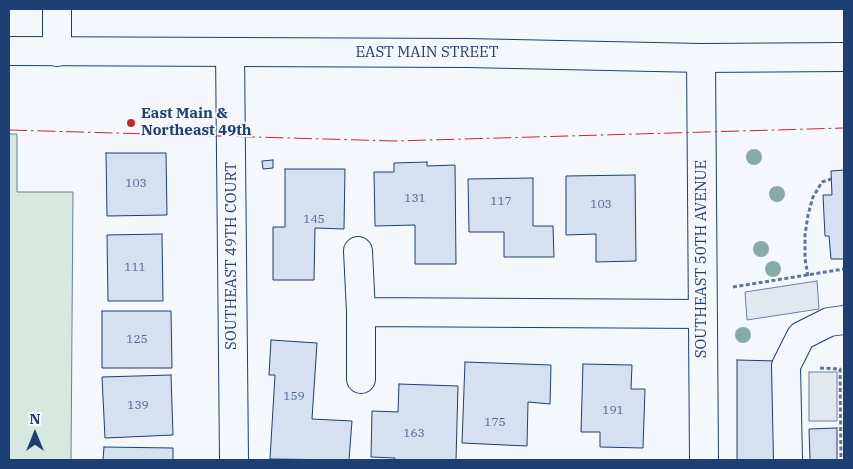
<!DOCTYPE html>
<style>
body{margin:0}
#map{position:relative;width:853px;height:469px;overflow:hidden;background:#f4f7fb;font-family:"IBM Plex Serif",serif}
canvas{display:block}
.frame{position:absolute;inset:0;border:10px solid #1d3f73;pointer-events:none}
.north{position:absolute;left:10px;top:409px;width:50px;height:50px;-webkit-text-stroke:4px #f4f7fb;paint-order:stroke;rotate:0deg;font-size:14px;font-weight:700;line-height:20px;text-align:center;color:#1d3f73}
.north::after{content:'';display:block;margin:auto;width:18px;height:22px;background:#1d3f73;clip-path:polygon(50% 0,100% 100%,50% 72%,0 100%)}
</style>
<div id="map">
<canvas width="853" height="469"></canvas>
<div class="frame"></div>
<div class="north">N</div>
</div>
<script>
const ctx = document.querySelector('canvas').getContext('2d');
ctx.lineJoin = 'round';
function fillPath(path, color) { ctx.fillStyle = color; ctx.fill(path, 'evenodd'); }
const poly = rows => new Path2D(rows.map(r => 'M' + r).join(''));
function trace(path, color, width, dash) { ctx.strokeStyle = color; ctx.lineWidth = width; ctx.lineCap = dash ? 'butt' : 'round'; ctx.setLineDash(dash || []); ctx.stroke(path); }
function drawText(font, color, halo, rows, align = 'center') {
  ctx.font = font + ' "IBM Plex Serif",serif'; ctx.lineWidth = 4; ctx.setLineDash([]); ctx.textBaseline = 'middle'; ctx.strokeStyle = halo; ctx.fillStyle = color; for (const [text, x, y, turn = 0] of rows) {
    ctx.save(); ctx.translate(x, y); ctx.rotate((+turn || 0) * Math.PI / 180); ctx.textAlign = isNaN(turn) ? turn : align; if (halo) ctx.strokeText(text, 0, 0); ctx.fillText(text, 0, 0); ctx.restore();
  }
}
const green = poly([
 [9,134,17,134,17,192,73,192,71,460,9,460,9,134]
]);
const parking = poly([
 [817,281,819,309,747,320,745,292,817,281],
 [809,372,837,372,837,421,809,421,809,372]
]);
const building = poly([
 [106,153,166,153,167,215,107,216,106,153],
 [273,160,273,168,263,169,262,161,273,160],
 [427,162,427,166,455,165,456,264,415,264,415,225,375,226,374,172,394,172,394,163,427,162],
 [285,169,345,169,344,229,315,228,314,280,273,280,273,227,285,227,285,169],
 [844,170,844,259,831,259,829,236,825,236,823,195,832,195,831,171,844,170],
 [635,175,636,261,596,262,596,234,566,235,566,176,635,175],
 [533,178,533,226,553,226,554,257,504,257,504,232,469,232,468,179,533,178],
 [162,234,163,301,108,301,107,235,162,234],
 [102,311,171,311,172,368,102,368,102,311],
 [271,340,317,343,312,419,352,421,349,460,270,459,275,375,269,375,271,340],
 [737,360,777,361,776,460,737,460,737,360],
 [465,362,551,365,550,404,528,402,527,446,462,443,465,362],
 [583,364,632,365,631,389,645,389,643,448,600,447,600,432,581,432,583,364],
 [171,375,173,435,105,438,102,377,171,375],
 [399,384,458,386,456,460,395,460,395,458,371,457,372,411,398,412,399,384],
 [837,428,837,460,810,460,809,429,837,428],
 [104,447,173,448,173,460,103,460,104,447]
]);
const path = poly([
 [808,276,805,259,805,235,808,215,813,197,822,182,831,179],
 [733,287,844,269],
 [820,368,840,369,841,460]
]);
const minor = poly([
 [57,9,57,52],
 [230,52,234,460],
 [701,58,704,460],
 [358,251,361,312,361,379],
 [361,312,703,314],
 [788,460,786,366,801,336,829,322,844,320]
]);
const major = poly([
 [9,51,467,53,701,58,844,57]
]);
const power = poly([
 [9,130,395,141,844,128]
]);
const trees = [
 [754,157],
 [777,194],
 [761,249],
 [773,269],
 [743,335]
];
const markers = [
 [131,123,5,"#c62828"]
];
const numberNames = [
 ["103",136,184],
 ["131",415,199],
 ["117",501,202],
 ["103",601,205],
 ["145",314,220],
 ["111",135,268],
 ["125",137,340],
 ["159",294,397],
 ["139",138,406],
 ["191",613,411],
 ["175",495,423],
 ["163",414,434]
];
const streetNames = [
 ["EAST MAIN STREET",427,53],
 ["SOUTHEAST 49TH COURT",232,256,-90],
 ["SOUTHEAST 50TH AVENUE",702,259,-90]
];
const poiNames = [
 ["East Main &",141,114],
 ["Northeast 49th",141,131]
];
fillPath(green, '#d7e8df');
trace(green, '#687fa3', 1);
fillPath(parking, '#e3e8f0');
trace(parking, '#687fa3', 1);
fillPath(building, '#d5e0f0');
trace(building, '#1d3f73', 1);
trace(minor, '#1d3f73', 30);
trace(major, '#1d3f73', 30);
trace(path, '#5e769c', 3, [4, 2.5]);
trace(minor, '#f4f7fb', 28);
trace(major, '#f4f7fb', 28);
trace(power, '#c62828', 1, [18, 4, 2.5, 4]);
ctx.fillStyle = '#86aba6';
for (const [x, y] of trees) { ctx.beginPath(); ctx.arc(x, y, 8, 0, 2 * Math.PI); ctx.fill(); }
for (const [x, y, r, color] of markers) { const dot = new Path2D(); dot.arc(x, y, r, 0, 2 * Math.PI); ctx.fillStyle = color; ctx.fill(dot); trace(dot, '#f4f7fb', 2); }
drawText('12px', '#4b6792', null, numberNames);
drawText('15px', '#1d3f73', '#f4f7fb', streetNames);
drawText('bold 15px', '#1d3f73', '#f4f7fb', poiNames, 'left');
</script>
